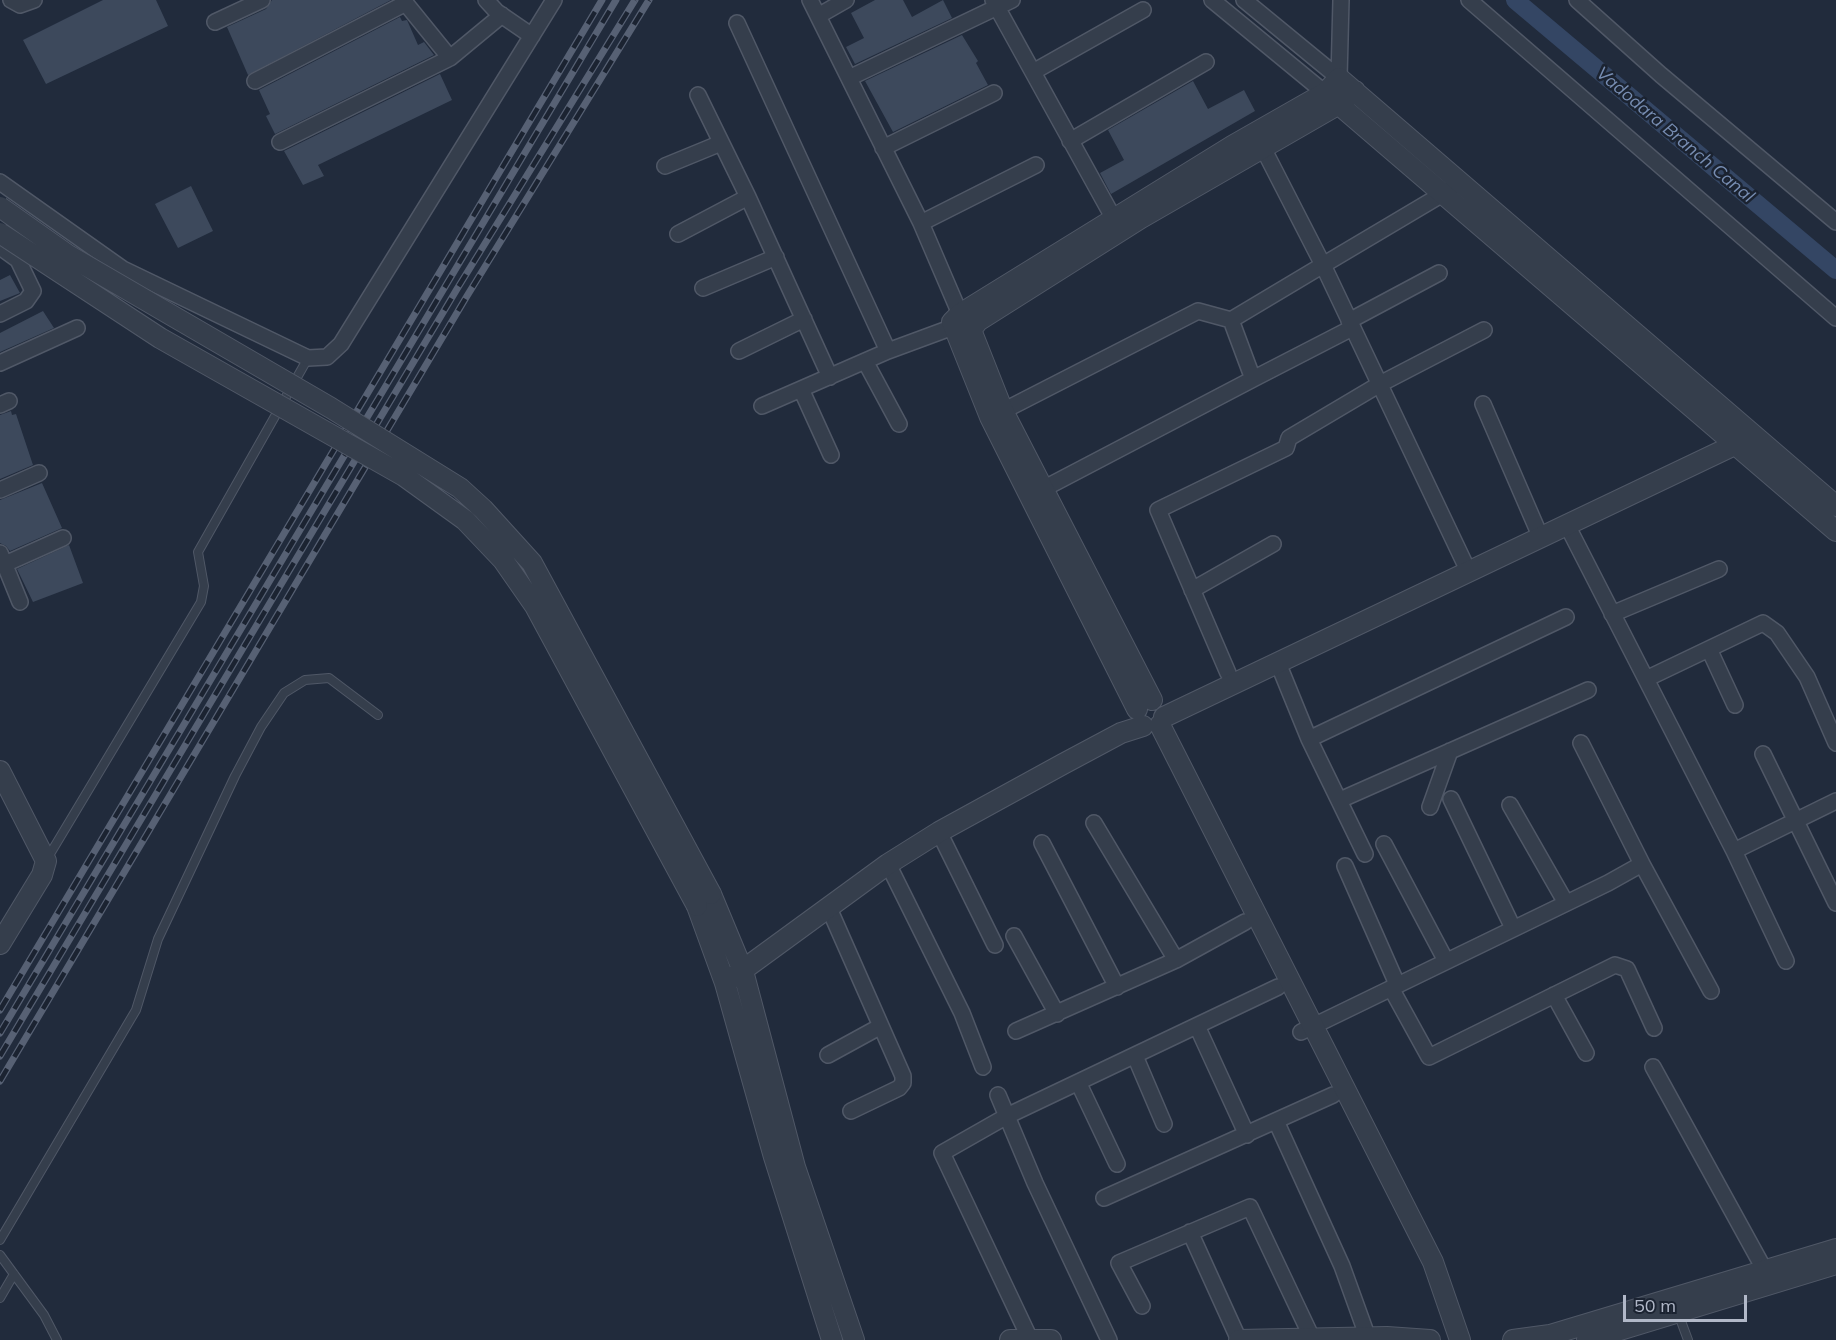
<!DOCTYPE html>
<style>
body{margin:0}
#map{position:relative;width:1836px;height:1340px;overflow:hidden;background:#212b3c;font-family:Mulish,sans-serif}
canvas{display:block}
.scale{position:absolute;left:1623px;top:1295px;width:124px;height:27px;box-sizing:border-box;border:3px solid #b1b8c8;border-top:0;padding-left:8px;font-size:18px;line-height:21px;white-space:nowrap;color:#b1b8c8;-webkit-text-stroke:4px #1b2331;paint-order:stroke}
</style>
<div id="map">
<canvas width="1836" height="1340"></canvas>
<div class="scale">50 m</div>
</div>
<script>
const ctx = document.querySelector('canvas').getContext('2d');
ctx.lineJoin = 'round';
const poly = rows => new Path2D(rows.map(r => 'M' + r).join(''));
function trace(path, color, width, dash) { ctx.strokeStyle = color; ctx.lineWidth = width; ctx.lineCap = dash ? 'butt' : 'round'; ctx.setLineDash(dash || []); ctx.stroke(path); }
function fillPath(path, color) { ctx.fillStyle = color; ctx.fill(path, 'evenodd'); }
function drawText(font, color, halo, rows, align = 'center') {
  ctx.font = font + ' Mulish,sans-serif'; ctx.lineWidth = 5; ctx.setLineDash([]); ctx.textBaseline = 'middle'; ctx.strokeStyle = halo; ctx.fillStyle = color; for (const [text, x, y, turn = 0] of rows) {
    ctx.save(); ctx.translate(x, y); ctx.rotate((+turn || 0) * Math.PI / 180); ctx.textAlign = isNaN(turn) ? turn : align; if (halo) ctx.strokeText(text, 0, 0); ctx.fillText(text, 0, 0); ctx.restore();
  }
}
const canal = poly([
 [1515,0,1836,270]
]);
const building = poly([
 [103,0,156,0,168,26,46,84,23,40],
 [272,0,391,0,248,75,227,27,266,9],
 [875,0,903,0,912,17,943,0,952,18,855,64,846,47,864,38,851,13],
 [400,17,402,21,407,20,418,45,424,42,434,55,275,134,266,116,270,114,259,90],
 [962,35,978,61,976,63,988,85,893,132,865,81],
 [440,74,452,100,318,165,324,176,303,185,284,151],
 [1193,81,1208,109,1244,90,1255,111,1111,194,1100,173,1124,160,1108,130],
 [191,186,213,231,178,248,155,204],
 [10,275,20,293,0,301,0,280],
 [43,311,54,328,0,352,0,333],
 [11,411,12,415,16,414,33,465,0,479,0,415],
 [42,483,62,528,10,551,6,546,0,543,0,500],
 [69,545,83,583,33,602,17,569]
]);
const service = poly([
 [47,859,201,602,204,586,198,552,308,358],
 [0,1240,136,1010,158,939,235,776,261,727,284,693,305,680,329,678,378,715],
 [0,1255,44,1315,57,1340],
 [0,1298,14,1274],
 [1678,1313,1688,1340]
]);
const minor = poly([
 [11,0,20,5,34,0],
 [403,0,450,58],
 [486,0,497,12,532,36],
 [810,0,921,223,960,314],
 [993,0,1119,228],
 [1212,0,1325,93],
 [1244,0,1339,78],
 [1469,0,1836,318],
 [1577,0,1661,75,1836,222],
 [818,16,846,0],
 [215,22,262,0],
 [737,23,888,351,953,327,964,326],
 [1033,72,1143,10],
 [849,78,1012,0],
 [1339,78,1341,0],
 [255,81,406,3],
 [698,95,748,197,830,377],
 [1070,141,1206,62],
 [280,142,450,58,502,15],
 [1262,146,1323,265,1451,189],
 [883,148,994,93],
 [665,166,721,143],
 [0,182,123,269,308,358,327,357,341,344,554,0],
 [921,223,1036,165],
 [678,234,748,197],
 [0,247,18,260,33,291,26,301,0,314],
 [703,288,776,257],
 [1349,321,1439,273],
 [739,351,804,319],
 [865,361,899,424],
 [0,363,77,328],
 [1253,379,1352,328],
 [801,389,831,455],
 [1483,404,1541,538],
 [0,405,9,401],
 [762,406,888,351],
 [1003,411,1198,311,1231,320],
 [1043,489,1253,379,1231,320,1323,265,1464,562],
 [0,490,39,473],
 [1567,525,1734,851,1786,961],
 [0,553,20,602],
 [5,564,63,538],
 [1192,590,1273,544],
 [1612,614,1719,569],
 [1709,649,1735,705],
 [1278,663,1309,739,1365,854],
 [1228,673,1158,510,1286,448,1289,438,1380,384,1484,330],
 [1646,679,1763,623,1777,633,1807,677,1836,743],
 [1309,739,1566,617],
 [1581,743,1642,864,1711,991],
 [1763,754,1836,903],
 [1451,799,1513,928],
 [1340,800,1588,690],
 [1510,805,1566,903],
 [1430,807,1450,751],
 [1094,823,1176,960],
 [939,832,995,945],
 [1042,843,1117,987],
 [1384,844,1446,961],
 [1734,851,1836,801],
 [888,864,962,1013,983,1067],
 [1345,866,1397,984],
 [828,906,903,1076,903,1083,899,1088,851,1111],
 [1014,936,1057,1014],
 [1391,988,1429,1057,1615,965,1627,969,1654,1028],
 [1554,995,1586,1053],
 [1197,1026,1247,1135],
 [1016,1031,1176,960,1245,922],
 [1301,1032,1608,883,1642,864],
 [828,1055,881,1026],
 [1135,1056,1164,1124],
 [1653,1067,1769,1278],
 [1079,1084,1117,1164],
 [998,1095,1035,1183,1109,1340],
 [1276,1121,1342,1266,1368,1338],
 [1104,1198,1333,1095],
 [1190,1232,1239,1340],
 [1142,1306,1119,1263,1250,1207,1312,1338],
 [1030,1339,942,1153,1007,1116,1278,987]
]);
const tertiary = poly([
 [1330,97,1836,531],
 [1152,700,1003,411,971,330,978,321,1141,218,1339,104,1355,91],
 [1137,709,990,417,952,322,960,314,1232,146,1325,93,1339,78,1836,506],
 [1164,717,1747,439],
 [1160,725,1433,1262,1460,1340],
 [0,771,46,861,42,875,0,944],
 [711,894,743,971,795,1167,854,1340],
 [697,906,725,983,774,1157,832,1340],
 [725,983,888,864,939,832,1063,764,1121,733,1143,726],
 [1010,1340,1051,1340],
 [1239,1340,1387,1337,1430,1340],
 [1513,1340,1550,1335,1836,1249],
 [1587,1340,1836,1264]
]);
const rail = poly([
 [0,1010,602,0],
 [0,1033,616,0],
 [0,1056,457,289,635,0],
 [0,1081,467,296,649,0]
]);
const tertiaryBridge = poly([
 [0,207,68,255,331,408,460,488,483,509,532,563,711,894],
 [0,233,160,338,404,476,465,520,503,560,535,606,697,906]
]);
const waterNames = [
 ["Vadodara Branch Canal",1675,135,40]
];
trace(canal, '#344664', 18);
fillPath(building, '#3d495c');
trace(service, '#505867', 10);
trace(minor, '#505867', 18);
trace(tertiary, '#505867', 22);
trace(service, '#353e4c', 8);
trace(minor, '#353e4c', 15);
trace(tertiary, '#353e4c', 20);
trace(rail, '#576174', 7);
trace(rail, '#1b2331', 4.5, [14]);
trace(tertiaryBridge, '#505867', 22, []);
trace(tertiaryBridge, '#353e4c', 20);
drawText('italic 18px', '#778db2', '#1b2331', waterNames);
</script>
